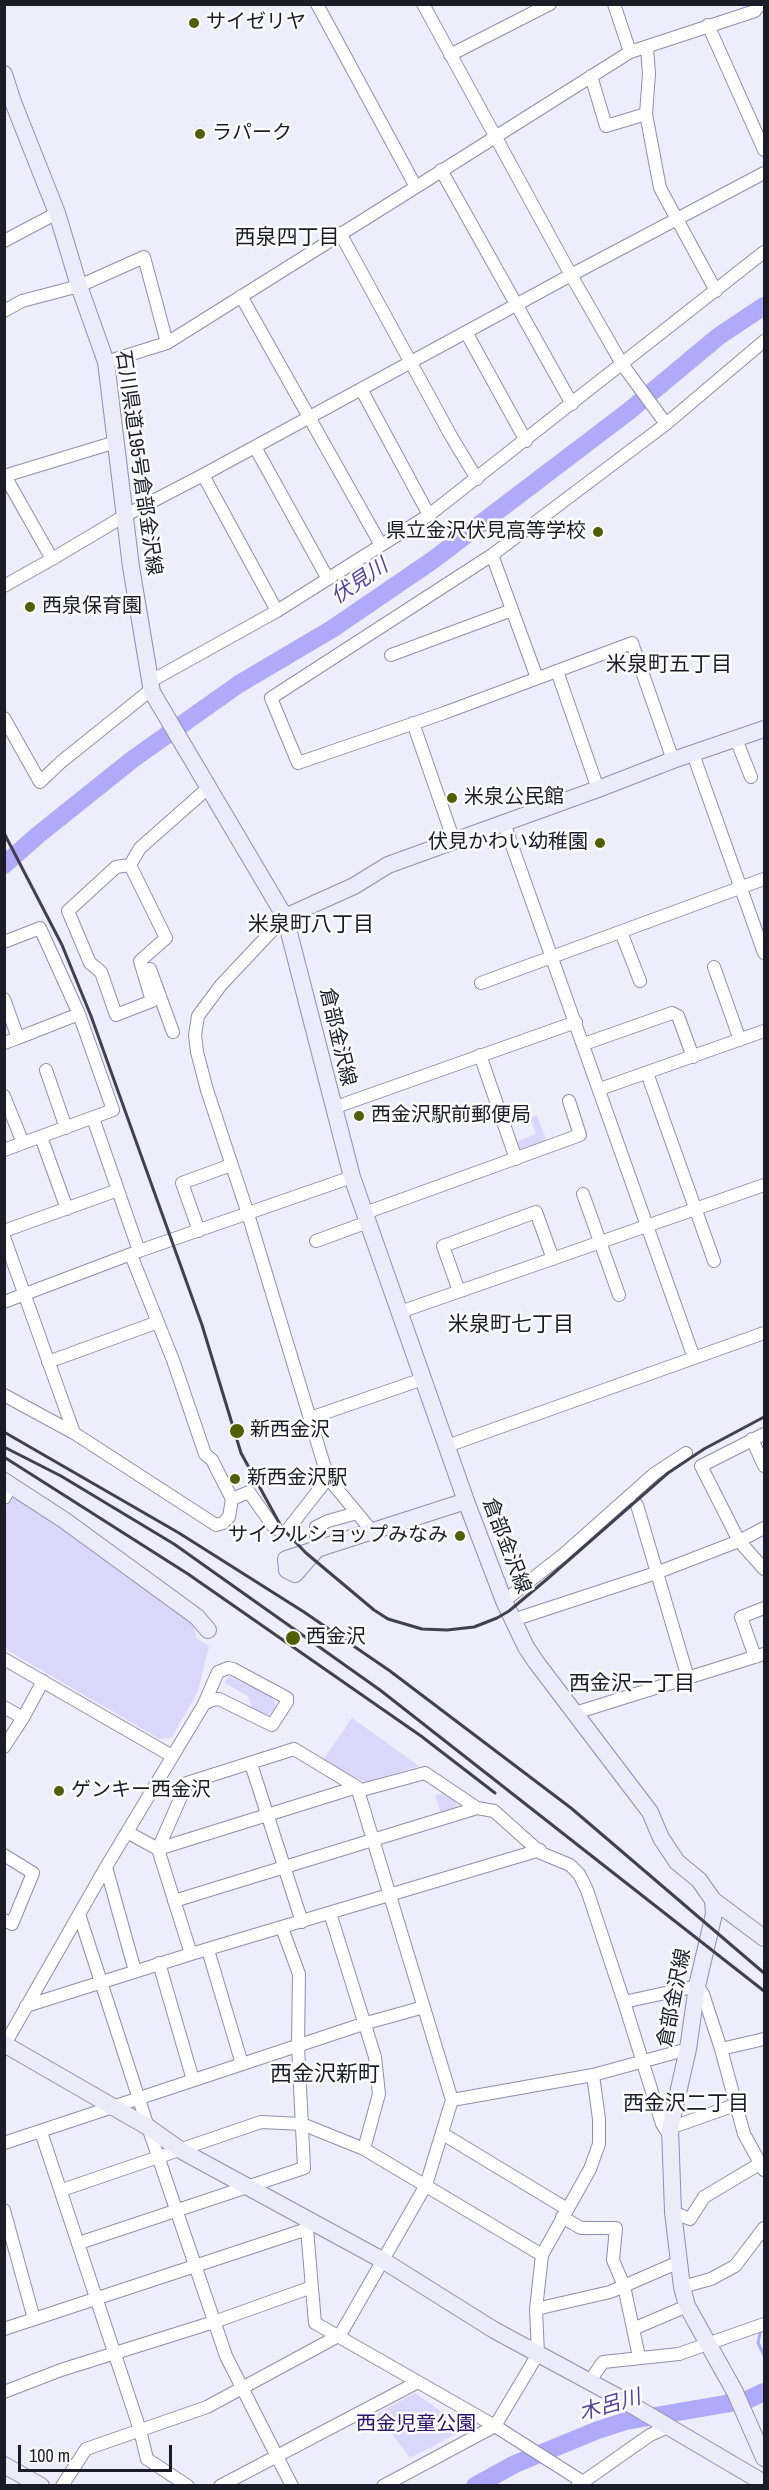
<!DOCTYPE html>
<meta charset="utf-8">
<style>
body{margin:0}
#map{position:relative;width:769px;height:2490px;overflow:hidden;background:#ededfb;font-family:"Archivo Narrow",sans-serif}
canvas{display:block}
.frame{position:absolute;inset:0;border:6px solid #1c1c28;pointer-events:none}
.scale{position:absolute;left:18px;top:2445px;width:154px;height:27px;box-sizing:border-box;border:3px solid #1c1c28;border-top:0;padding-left:8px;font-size:18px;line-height:21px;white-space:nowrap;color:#1c1c28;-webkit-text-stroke:4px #fcfcfc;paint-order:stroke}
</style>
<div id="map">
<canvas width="769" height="2490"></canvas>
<div class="frame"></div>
<div class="scale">100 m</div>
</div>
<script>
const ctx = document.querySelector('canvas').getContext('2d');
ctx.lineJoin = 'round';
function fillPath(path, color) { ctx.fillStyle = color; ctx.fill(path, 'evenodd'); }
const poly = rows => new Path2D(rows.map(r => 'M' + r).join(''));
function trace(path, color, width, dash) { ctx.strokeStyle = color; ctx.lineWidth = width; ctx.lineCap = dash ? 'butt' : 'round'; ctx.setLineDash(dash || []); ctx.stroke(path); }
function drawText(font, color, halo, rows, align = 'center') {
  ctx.font = font + ' "Archivo Narrow","Noto Sans JP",sans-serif'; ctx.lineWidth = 5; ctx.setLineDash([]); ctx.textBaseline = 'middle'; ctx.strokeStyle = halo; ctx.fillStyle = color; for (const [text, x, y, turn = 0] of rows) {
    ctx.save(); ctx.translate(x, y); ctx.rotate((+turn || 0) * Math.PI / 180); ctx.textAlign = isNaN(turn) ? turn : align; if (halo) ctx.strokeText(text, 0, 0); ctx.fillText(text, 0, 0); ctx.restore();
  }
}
const green = poly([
 [537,1115,547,1142,520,1152,513,1143,536,1134,530,1118],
 [19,1497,192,1619,196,1638,209,1646,198,1691,172,1737,160,1739,5,1649,5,1510,11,1498],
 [230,1677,272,1697,276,1705,274,1710,265,1716,252,1708,249,1697,225,1683,226,1679],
 [352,1718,419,1766,366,1782,321,1763],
 [444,1793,455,1799,457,1809,441,1813,435,1795],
 [415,2393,466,2429,410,2458,377,2414]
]);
const stream = poly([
 [761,2328,758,2343,764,2355]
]);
const river = poly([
 [4,865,38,835,133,759,239,684,332,629,433,560,629,411,719,336,764,306],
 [475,2486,515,2464,598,2430,626,2421,725,2404,749,2399,764,2392]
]);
const street = poly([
 [423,4,571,275,622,364,666,424],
 [614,4,630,52],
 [708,25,764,150],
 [647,48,649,74,646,114,660,188,716,291],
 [450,55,550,4],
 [591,76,606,126,646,114],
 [441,170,572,404],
 [416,187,630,52,755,11,760,4],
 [340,233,451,436,477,479],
 [4,241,57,213],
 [241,296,381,545],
 [4,311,22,301,79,286,144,257,167,343],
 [466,332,526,441],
 [106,362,167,343,416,187,317,4],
 [361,389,429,515],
 [255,447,328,579],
 [203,475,571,275,764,173],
 [4,476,116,442],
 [5,476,52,559,126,515,203,475,277,611,151,681],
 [492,555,271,698,298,763,444,713,632,643,673,760],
 [4,586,52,559],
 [277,611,429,515,764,252],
 [391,655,512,610],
 [557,671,598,789],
 [537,678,492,555,666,424,764,341],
 [4,718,40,782,61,762,152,689],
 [413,723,454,841],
 [736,739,751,777],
 [693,754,764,953],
 [504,823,694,1358],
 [130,865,166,938,140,961,152,1001,116,1015,101,972,90,963,68,911,116,867,130,865,140,848,208,788],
 [285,917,221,985,198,1016,195,1035,197,1052,207,1090,248,1214,328,1478,372,1531],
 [621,932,640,981],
 [4,942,40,928,79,1014,113,1110,4,1150],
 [714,967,740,1040],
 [150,969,173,1032],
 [481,983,764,879],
 [4,999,18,1038,4,1043],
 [18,1038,79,1014],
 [584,1044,672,1013,678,1016,693,1057],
 [480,1055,516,1159],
 [46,1070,66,1128],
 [647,1073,714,1261],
 [600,1089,764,1031],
 [4,1096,23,1143],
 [333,1108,576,1022],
 [93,1118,139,1251],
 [41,1137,67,1209],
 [583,1194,619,1295],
 [365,1213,580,1135,569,1101],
 [4,1231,118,1190],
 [199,1231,182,1183,231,1165],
 [4,1237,74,1433,216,1525,223,1523,229,1517,232,1499,212,1460,205,1454,173,1360,131,1255],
 [316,1241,368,1222],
 [459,1291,443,1246,536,1212,553,1259],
 [4,1302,139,1251,352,1177],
 [400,1312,764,1185],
 [48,1362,158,1322],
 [4,1395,74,1433],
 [310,1418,423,1379],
 [764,1434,701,1466,739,1541,764,1569],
 [752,1439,764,1466],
 [447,1446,764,1333],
 [4,1498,12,1485],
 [232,1499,249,1492,275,1529],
 [637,1505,688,1678],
 [289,1528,328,1478],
 [316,1550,316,1527,328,1521,357,1513],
 [504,1601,564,1554,654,1474,686,1453],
 [513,1620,656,1573,739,1541,764,1528],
 [755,1657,741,1617,764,1608],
 [4,1659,172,1756],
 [4,1707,23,1718,4,1747],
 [575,1713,764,1654],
 [23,1718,43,1681],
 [251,1764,302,1922],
 [358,1791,425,1773,477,1808,494,1811,541,1853,570,1865,579,1874,587,1890,624,2002,697,1986,703,1994,721,2049,744,2134,764,2170],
 [127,1832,158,1849,187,1783,294,1749,357,1787,452,2100],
 [4,1855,33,1873,12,1924,4,1920],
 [106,1867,135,1971],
 [174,1901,477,1808],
 [330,1913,375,2057,379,2094,364,2149,542,2255,590,2169,599,2144,599,2119,593,2075],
 [79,1914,148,2127,226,2356,292,2486],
 [208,1950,242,2064],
 [191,1954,540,1850],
 [159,1963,193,2080],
 [624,2002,662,2124,670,2136],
 [26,2006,191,1954,158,1849,357,1787],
 [5,2044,106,1867,204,1704,218,1672,228,1668,233,1669,287,1698,287,1702,272,1725,219,1699,212,1700,204,1704],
 [721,2049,764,2039],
 [670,2128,735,2105],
 [41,2132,140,2430,147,2459,188,2486],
 [443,2134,567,2209],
 [4,2143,363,2024,424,2007],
 [62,2190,261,2122,302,2124,364,2149],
 [4,2210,34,2319],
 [673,2212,690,2219,704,2197,761,2163],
 [562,2217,581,2228,616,2228,613,2260,624,2286,639,2357],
 [307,2229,315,2323,495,2426],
 [79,2243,304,2168,298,2046,299,1974,282,1928],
 [682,2287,711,2279,735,2266,764,2228],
 [536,2309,542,2255],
 [4,2329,307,2229,305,2218],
 [633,2329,687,2306],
 [589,2382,603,2362,679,2354,764,2324],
 [4,2392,61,2370,214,2322,312,2287],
 [62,2486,86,2449,207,2407,340,2335,426,2185,452,2100,593,2075,688,2049],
 [220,2486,418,2382],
 [383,2486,495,2426],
 [577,2486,583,2482,495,2426,538,2354,536,2309,610,2292,679,2262],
 [585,2486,583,2482,650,2435,668,2427]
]);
const secondary = poly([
 [4,74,13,102,57,213,79,286,106,362,131,567,152,692,285,917,352,1177,466,1501,504,1601,526,1647,536,1662,650,1812,661,1838,677,1862,699,1880,713,1900,714,1914,697,1986,688,2049,670,2128,673,2212,682,2287,687,2306,735,2392,764,2458],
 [285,917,354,886,388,865,598,789,673,760,764,729],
 [4,1481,64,1520,197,1617,208,1630],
 [316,1550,295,1574,287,1570,286,1559,466,1501],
 [713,1900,764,1938],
 [4,2044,148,2127,182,2151,384,2261,494,2330,618,2397,764,2483],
 [4,2465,41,2486]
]);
const rail = poly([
 [4,833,62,945,91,1016,202,1325,241,1453,282,1528,306,1553,374,1610,388,1619,422,1629,447,1630,474,1627,497,1618,509,1611,546,1580,668,1473,704,1449,764,1417],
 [4,1432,179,1533,304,1612,390,1671,571,1808,764,1973],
 [4,1447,61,1476,174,1544,380,1690,764,1991],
 [4,1457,188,1574,421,1736,495,1793]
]);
const markers = [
 [194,23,6,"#4f5f01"],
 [200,134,6,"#4f5f01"],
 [598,532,6,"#4f5f01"],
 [30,607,6,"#4f5f01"],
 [452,798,6,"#4f5f01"],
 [600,843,6,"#4f5f01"],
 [359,1116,6,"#4f5f01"],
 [237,1431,8,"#4f5f01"],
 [235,1479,6,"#4f5f01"],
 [460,1536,6,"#4f5f01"],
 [293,1638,8,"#4f5f01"],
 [59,1791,6,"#4f5f01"]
];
const poiNames = [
 ["サイゼリヤ",206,23],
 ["ラパーク",212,134],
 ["県立金沢伏見高等学校",586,532,"right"],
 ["西泉保育園",42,607],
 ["米泉公民館",464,798],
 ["伏見かわい幼稚園",588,843,"right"],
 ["西金沢駅前郵便局",371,1116],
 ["新西金沢",250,1431],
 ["新西金沢駅",247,1479],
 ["サイクルショップみなみ",448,1536,"right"],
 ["西金沢",306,1638],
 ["ゲンキー西金沢",71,1791]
];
const streetNames = [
 ["石川県道195号倉部金沢線",138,463,82],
 ["倉部金沢線",337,1037,77],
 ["倉部金沢線",506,1546,69],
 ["倉部金沢線",675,1998,-79]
];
const parkNames = [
 ["西金児童公園",416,2425]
];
const neighbourhoodNames = [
 ["西泉四丁目",287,238],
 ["米泉町五丁目",669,665],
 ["米泉町八丁目",311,925],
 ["米泉町七丁目",511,1325],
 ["西金沢一丁目",632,1684],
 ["西金沢二丁目",686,2104]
];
const waterNames = [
 ["伏見川",360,582,-34],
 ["木呂川",610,2406,-16]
];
const quarterNames = [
 ["西金沢新町",325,2075]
];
fillPath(green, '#d9d8fb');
trace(stream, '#b0aafa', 3);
trace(river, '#b0aafa', 18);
trace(street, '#908eaf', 14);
trace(secondary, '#908eaf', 18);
trace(street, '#fff', 12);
trace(secondary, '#ecebfa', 16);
trace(rail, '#41414e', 3);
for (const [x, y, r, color] of markers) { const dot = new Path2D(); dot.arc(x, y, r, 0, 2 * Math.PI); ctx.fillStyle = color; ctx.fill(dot); trace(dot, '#fcfcfc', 2); }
drawText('20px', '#1c1c28', '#fcfcfc', poiNames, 'left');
drawText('20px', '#1c1c28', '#fcfcfc', streetNames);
drawText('20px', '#2c116c', '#fcfcfc', parkNames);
drawText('21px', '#1c1c28', '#fcfcfc', neighbourhoodNames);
drawText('italic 21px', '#5445a1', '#fcfcfc', waterNames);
drawText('22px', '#1c1c28', '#fcfcfc', quarterNames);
</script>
